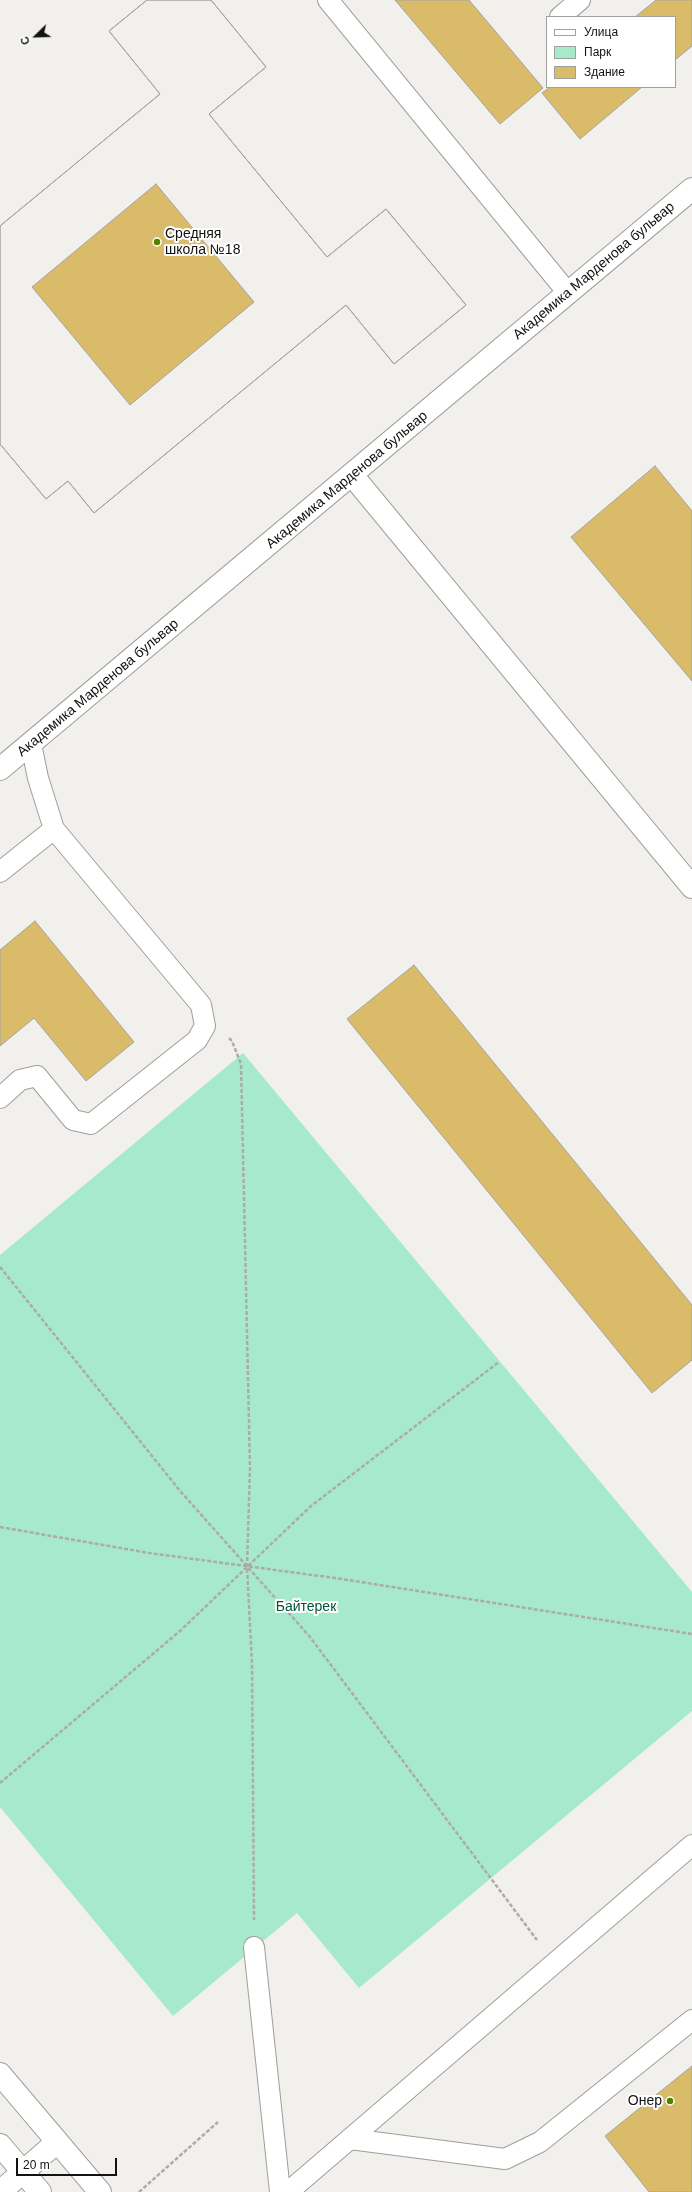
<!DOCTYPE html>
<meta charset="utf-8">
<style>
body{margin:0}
#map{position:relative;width:692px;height:2192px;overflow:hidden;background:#f1f0ed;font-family:Helvetica,sans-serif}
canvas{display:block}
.legend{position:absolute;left:546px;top:16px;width:130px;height:72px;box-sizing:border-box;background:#fff;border:1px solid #a0a09f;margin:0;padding:5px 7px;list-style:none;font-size:12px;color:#121210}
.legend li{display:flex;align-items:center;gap:8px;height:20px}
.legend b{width:20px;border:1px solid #a0a09f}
.north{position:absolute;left:16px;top:16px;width:40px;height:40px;-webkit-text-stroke:3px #fff;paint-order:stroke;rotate:247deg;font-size:11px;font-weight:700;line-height:16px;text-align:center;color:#121210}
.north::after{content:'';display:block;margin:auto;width:14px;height:18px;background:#121210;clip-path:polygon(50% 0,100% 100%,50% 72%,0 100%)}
.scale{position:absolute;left:16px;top:2158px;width:101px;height:18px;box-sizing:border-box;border:2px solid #121210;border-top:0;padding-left:5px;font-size:12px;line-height:14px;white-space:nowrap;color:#121210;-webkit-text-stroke:3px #fff;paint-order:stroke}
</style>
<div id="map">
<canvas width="692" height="2192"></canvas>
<ul class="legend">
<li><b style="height:5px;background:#fff"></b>Улица</li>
<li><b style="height:11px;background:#a7eacb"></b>Парк</li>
<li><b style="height:11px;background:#dabb69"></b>Здание</li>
</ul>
<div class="north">С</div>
<div class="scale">20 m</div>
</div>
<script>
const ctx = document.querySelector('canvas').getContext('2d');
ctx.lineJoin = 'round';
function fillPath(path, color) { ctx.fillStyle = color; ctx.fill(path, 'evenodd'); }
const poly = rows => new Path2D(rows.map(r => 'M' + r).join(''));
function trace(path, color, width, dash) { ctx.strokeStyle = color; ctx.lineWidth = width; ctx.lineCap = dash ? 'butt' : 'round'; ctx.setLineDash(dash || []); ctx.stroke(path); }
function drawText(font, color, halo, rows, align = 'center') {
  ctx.font = font + ' Helvetica,sans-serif'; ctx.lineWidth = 4; ctx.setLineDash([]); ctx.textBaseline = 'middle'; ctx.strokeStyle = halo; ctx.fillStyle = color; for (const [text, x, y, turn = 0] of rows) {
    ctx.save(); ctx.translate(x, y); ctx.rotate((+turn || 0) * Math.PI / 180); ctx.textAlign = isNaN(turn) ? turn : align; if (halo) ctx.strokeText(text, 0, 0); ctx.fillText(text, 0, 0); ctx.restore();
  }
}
const green = poly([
 [243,1053,692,1592,692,1711,359,1988,297,1913,173,2016,0,1807,0,1255]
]);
const building = poly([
 [147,0,211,0,266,67,209,114,327,257,386,209,466,305,394,364,346,305,94,513,68,481,46,499,0,444,0,226,160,94,109,31,147,0],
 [156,184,254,302,130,405,32,287,156,184],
 [147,0,211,0,266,67,209,114,327,257,386,209,466,305,394,364,346,305,94,513,68,481,46,499,0,444,0,226,160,94,109,31,147,0],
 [395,0,469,0,543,88,500,124,395,0],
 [656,0,692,0,692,46,675,60,675,17,635,17,656,0],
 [550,87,642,87,580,139,542,93,550,87],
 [655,466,692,511,692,681,571,537,655,466],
 [35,921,134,1042,86,1081,34,1018,0,1046,0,950,35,921],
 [414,965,692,1305,692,1360,652,1393,347,1019,414,965],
 [692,2066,692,2192,649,2192,605,2136,692,2066]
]);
const path = poly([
 [229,1038,232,1041,241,1064,250,1468,247,1566,252,1664,254,1920],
 [0,1267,181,1492,310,1637,537,1940],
 [0,1527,149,1553,335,1578,692,1634],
 [0,1783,180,1631,311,1506,499,1362],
 [139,2192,218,2122]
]);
const service = poly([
 [328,0,568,293],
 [560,17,580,0],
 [0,872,54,829],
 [0,1098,20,1080,37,1076,73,1120,91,1124,197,1040,205,1026,201,1005,54,829,38,778,31,744],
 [254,1947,280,2192],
 [350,2139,505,2159,540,2142,692,2020],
 [288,2192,692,1845]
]);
const minor = poly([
 [352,475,692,887],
 [0,769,692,189],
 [0,2192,57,2142]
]);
const secondary = poly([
 [0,2074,100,2192],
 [0,2145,40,2192]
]);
const markers = [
 [157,242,4,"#557f01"],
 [670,2101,4,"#557f01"]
];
const poiNames = [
 ["Средняя",165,234],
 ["школа №18",165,250],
 ["Онер",662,2101,"right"]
];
const streetNames = [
 ["Академика Марденова бульвар",594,271,-40],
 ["Академика Марденова бульвар",347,480,-40],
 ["Академика Марденова бульвар",98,688,-40]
];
const parkNames = [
 ["Байтерек",306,1607]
];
fillPath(green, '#a7eacb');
fillPath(building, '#dabb69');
trace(building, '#a4a3a0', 1);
trace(service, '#9f9e9b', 22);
trace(minor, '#9f9e9b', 24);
trace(secondary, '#9f9e9b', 24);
trace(path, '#acaba8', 2.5, [4, 2]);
trace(service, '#fff', 20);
trace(minor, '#fff', 22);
trace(secondary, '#fff', 22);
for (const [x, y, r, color] of markers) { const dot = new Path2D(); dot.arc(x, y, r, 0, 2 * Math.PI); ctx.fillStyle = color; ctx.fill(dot); trace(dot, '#fff', 1.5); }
drawText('14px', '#121210', '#fff', poiNames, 'left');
drawText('14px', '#121210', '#fff', streetNames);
drawText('14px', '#035339', '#fff', parkNames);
</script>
